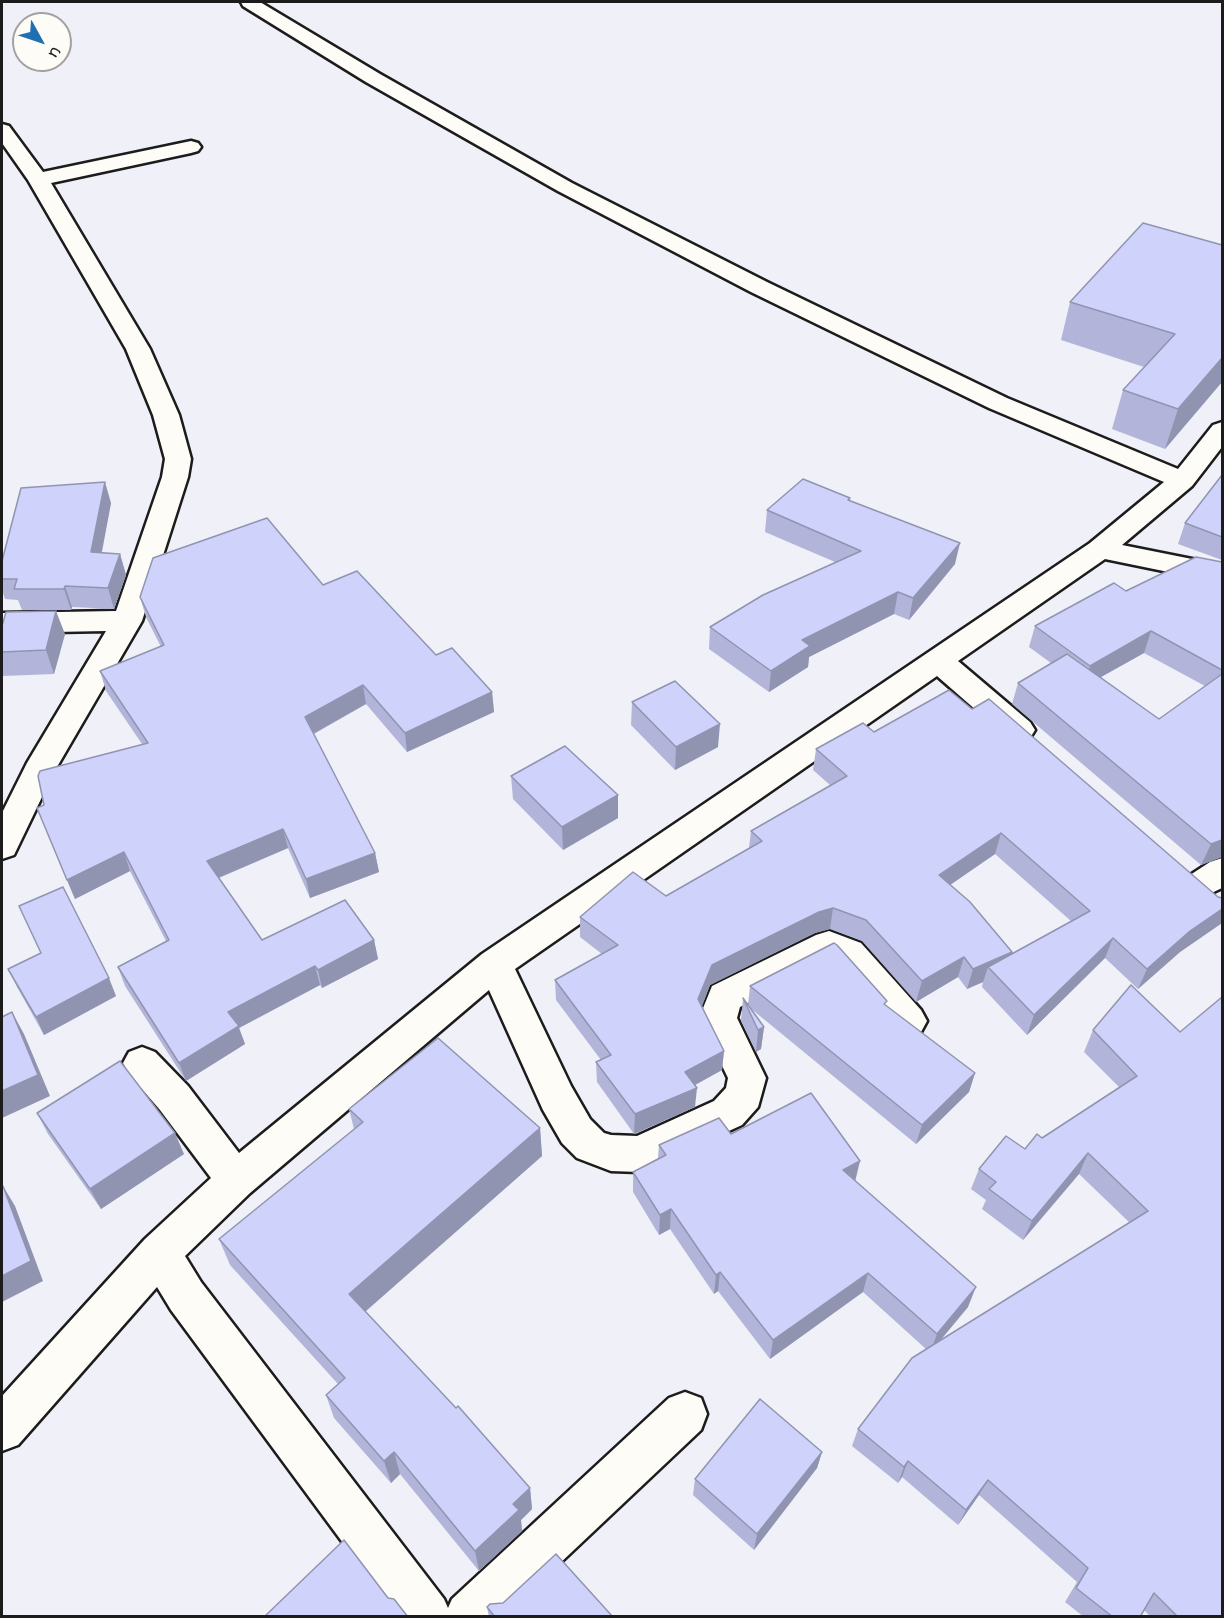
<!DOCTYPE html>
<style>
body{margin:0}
#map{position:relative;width:1224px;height:1618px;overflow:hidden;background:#eff0f8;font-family:"Indie Flower",sans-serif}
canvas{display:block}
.frame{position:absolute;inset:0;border:3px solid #1c1c1c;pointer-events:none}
.north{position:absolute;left:12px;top:12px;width:60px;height:60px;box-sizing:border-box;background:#fdfcf7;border:2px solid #a3a29f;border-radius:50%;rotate:130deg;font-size:16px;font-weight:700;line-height:24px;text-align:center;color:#1c1c1c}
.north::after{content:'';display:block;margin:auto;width:21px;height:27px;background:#1f6fb2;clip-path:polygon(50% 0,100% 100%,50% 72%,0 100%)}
</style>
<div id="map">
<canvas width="1224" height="1618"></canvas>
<div class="frame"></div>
<div class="north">U</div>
</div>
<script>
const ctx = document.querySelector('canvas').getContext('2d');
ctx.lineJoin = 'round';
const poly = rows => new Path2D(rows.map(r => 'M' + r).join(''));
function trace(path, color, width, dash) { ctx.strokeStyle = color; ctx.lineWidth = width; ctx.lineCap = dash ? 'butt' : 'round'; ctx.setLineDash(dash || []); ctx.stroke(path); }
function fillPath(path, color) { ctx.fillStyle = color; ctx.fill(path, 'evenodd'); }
const minor = poly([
 [241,2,260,2,380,74,572,183,767,282,1007,398,1178,469,1213,425,1222,422,1222,447,1192,486,1122,545,1222,565,1222,583,1105,559,958,661,1030,722,1035,730,1030,738,1019,741,1008,738,937,676,515,969,571,1086,590,1119,604,1133,611,1135,637,1136,714,1101,726,1088,728,1078,699,1018,712,986,816,935,829,931,861,943,921,1010,927,1021,921,1032,908,1037,895,1032,835,963,830,961,740,1007,737,1018,766,1078,758,1107,742,1125,639,1172,611,1171,577,1158,562,1143,543,1110,489,990,250,1193,185,1256,201,1282,444,1599,448,1608,452,1599,669,1398,685,1392,701,1398,707,1414,701,1430,504,1616,397,1616,171,1310,157,1287,18,1445,2,1451,2,1396,145,1239,211,1178,160,1110,129,1074,123,1063,129,1052,142,1047,155,1052,188,1086,239,1153,482,954,1090,543,1164,482,989,408,751,292,558,191,366,82,243,6,241,2],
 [2,124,9,126,43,172,191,141,198,143,201,147,198,151,191,153,51,183,150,349,179,415,191,459,188,477,142,621,54,772,14,855,2,859,2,813,27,763,106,631,2,633,2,613,116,611,162,477,165,459,153,415,126,349,28,180,2,143,2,124],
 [1222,858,1222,888,1199,899,1187,895,1182,886,1187,877,1210,862,1222,858]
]);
const wall = poly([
 [1222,245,1222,382,1165,449,1112,429,1123,390,1144,367,1061,340,1070,302],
 [1222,475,1222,857,1201,865,1012,704,1018,683,1051,663,1029,647,1035,626,1126,591,1221,562,1222,560,1178,544,1185,523],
 [1144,653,1205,686,1159,719,1101,677],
 [850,498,850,501,955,564,909,620,894,614,809,657,808,667,769,692,709,649,710,627,835,562,765,532,767,510],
 [111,503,101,553,120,554,126,575,114,609,72,607,71,610,22,610,18,600,5,599,2,590,2,561],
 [323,585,436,655,492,692,494,712,407,752,366,704,314,734,375,853,379,872,310,898,288,848,219,878,262,940,374,940,378,959,322,988,320,985,239,1028,245,1044,186,1081,125,986,118,967,166,941,130,871,75,899,37,808,44,805,142,744,106,691,100,671,161,647,146,617,140,597],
 [2,626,65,634,54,674,3,676,2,673],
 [632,702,718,747,675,770,631,725],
 [972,709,1218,897,1222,898,1222,923,1180,952,1138,989,1105,958,1027,1035,982,987,983,982,967,989,958,977,916,1002,862,941,830,929,815,933,710,985,702,1006,724,1051,722,1070,695,1085,695,1107,634,1134,597,1082,596,1062,601,1060,556,1000,555,980,602,954,580,937,580,917,666,896,749,848,751,831,830,785,813,770,816,749,874,732],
 [995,854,1071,921,1011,954,950,885],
 [511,776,618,818,563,850,513,799],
 [41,953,116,996,44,1035,17,987,8,969],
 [1131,985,1222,1617,1151,1617,1144,1610,1140,1617,1084,1617,1065,1602,1077,1582,979,1495,958,1525,902,1477,898,1483,852,1446,858,1429,926,1349,863,1292,770,1359,718,1291,714,1294,670,1229,659,1235,633,1192,633,1172,658,1158,659,1145,731,1134,855,1181,968,1307,939,1341,1130,1223,1079,1174,1023,1240,982,1209,986,1200,971,1189,979,1169,1025,1149,1119,1087,1084,1052,1093,1030],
 [750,986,886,1006,975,1073,969,1092,916,1144,749,1007,764,1027,761,1049,756,1052,741,1021,743,998,748,1005],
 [349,1109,540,1128,542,1156,365,1311,530,1488,532,1509,521,1520,522,1531,479,1571,400,1474,391,1483,334,1418,326,1395,338,1384,230,1265,219,1239,354,1129],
 [37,1113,184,1154,101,1209,48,1134],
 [822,1452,817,1468,754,1550,693,1495,695,1479],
 [487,1607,613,1617,489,1617]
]);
const shadedWall = poly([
 [1222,358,1222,382,1165,449,1178,409],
 [105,482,111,503,98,573,91,552],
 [960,543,955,564,909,620,913,598],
 [120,554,126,575,114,609,108,588],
 [65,586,72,607,71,610,64,589],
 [898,592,894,614,809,657,808,667,769,692,771,671,802,640],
 [56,611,65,634,54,674,46,650],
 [1151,631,1144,653,1083,687,1090,666],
 [363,685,366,704,309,736,305,717],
 [492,692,494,712,407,752,405,733],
 [720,724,718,747,675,770,676,747],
 [618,795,618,818,563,850,562,827],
 [283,829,288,848,213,880,207,861],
 [1001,833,995,854,934,896,939,875],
 [1222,840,1222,857,1201,865,1211,844],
 [124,852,130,871,75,899,67,880],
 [375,853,379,872,310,898,306,879],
 [833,908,830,929,815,933,710,985,697,1019,698,999,712,965,819,912],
 [1222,909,1222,923,1180,952,1138,989,1147,969,1190,931],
 [1113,938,1105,958,1027,1035,1034,1015],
 [374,940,378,959,322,988,318,970],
 [1012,952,1005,972,988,967,983,982,967,989,973,969],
 [964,957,958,977,916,1002,922,981],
 [315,966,320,985,239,1028,245,1044,186,1081,179,1063,228,1012],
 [109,978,116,996,44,1035,36,1017],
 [12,1012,24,1034,50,1096,2,1118,2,1091],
 [764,1027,761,1049,756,1052,758,1030],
 [724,1051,722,1070,684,1091,685,1072],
 [975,1073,969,1092,916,1144,922,1125],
 [697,1088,695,1107,634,1134,635,1114],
 [540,1128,542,1156,357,1319,349,1294],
 [175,1133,184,1154,101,1209,90,1189],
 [1088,1153,1079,1174,1023,1240,1032,1221],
 [860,1161,855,1182,843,1170],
 [3,1186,15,1206,43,1281,2,1302],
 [671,1209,670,1229,659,1235,660,1215],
 [720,1272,718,1291,714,1294,716,1275],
 [868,1273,863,1292,770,1359,773,1340],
 [976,1287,968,1307,930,1353,937,1334],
 [394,1452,400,1474,391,1483,384,1461],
 [822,1452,817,1468,754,1550,757,1534],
 [908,1461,902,1477,898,1483,904,1467],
 [988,1480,979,1495,958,1525,966,1510],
 [530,1488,532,1509,521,1520,522,1531,479,1571,475,1551,513,1504]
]);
const building = poly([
 [1143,223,1222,245,1222,358,1178,409,1123,390,1175,334,1070,302,1143,223],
 [1222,475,1222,537,1185,523,1222,475],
 [803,479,850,498,848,500,960,543,913,598,898,592,802,640,810,646,771,671,710,627,763,595,861,551,767,510,803,479],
 [105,482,91,552,120,554,108,588,65,586,64,589,14,589,17,579,2,579,2,561,21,488,105,482],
 [267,518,323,585,357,571,436,655,452,648,492,692,405,733,363,685,305,717,375,853,306,879,283,829,207,861,262,940,345,900,374,940,318,970,315,966,228,1012,239,1026,179,1063,118,967,169,940,124,852,67,880,37,808,44,805,38,776,40,771,148,743,100,671,164,645,140,597,153,558,267,518],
 [1196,557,1222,562,1222,670,1151,631,1090,666,1035,626,1114,583,1126,591,1196,557],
 [56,611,46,650,2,652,2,626,6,612,56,611],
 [1067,654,1159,719,1222,674,1222,840,1211,844,1018,683,1067,654],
 [675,681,720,724,676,747,632,702,675,681],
 [949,690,972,709,989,699,1218,897,1222,898,1222,909,1190,931,1147,969,1113,938,1034,1015,988,967,1090,911,1001,833,939,875,970,902,1012,952,973,969,964,957,922,981,866,920,833,908,819,912,712,965,698,999,724,1051,685,1072,697,1088,635,1114,596,1062,611,1055,555,980,618,945,580,917,633,872,666,896,762,841,751,831,847,776,816,749,863,723,874,732,949,690],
 [565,746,618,795,562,827,511,776,565,746],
 [63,887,109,978,36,1017,8,969,41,953,19,906,63,887],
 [834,943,837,945,887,1001,884,1004,975,1073,922,1125,750,986,834,943],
 [1131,985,1180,1032,1222,997,1222,1617,1178,1617,1154,1593,1140,1617,1113,1617,1076,1588,1088,1568,988,1480,966,1510,908,1461,904,1467,858,1429,912,1358,1148,1211,1088,1153,1032,1221,989,1189,996,1182,979,1169,1006,1136,1025,1149,1037,1134,1042,1138,1137,1076,1093,1030,1131,985],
 [743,998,764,1027,758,1030,743,998],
 [12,1012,38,1075,2,1091,2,1017,12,1012],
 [438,1038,540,1128,349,1294,456,1408,458,1406,530,1488,513,1504,519,1510,475,1551,394,1452,384,1461,326,1395,345,1378,219,1239,363,1122,349,1109,438,1038],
 [120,1061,175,1133,90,1189,37,1113,120,1061],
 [811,1093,860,1161,843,1170,976,1287,937,1334,868,1273,773,1340,720,1272,716,1275,671,1209,660,1215,633,1172,666,1155,659,1145,719,1118,731,1134,811,1093],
 [2,1186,3,1186,31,1261,2,1276,2,1186],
 [760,1399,822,1452,757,1534,695,1479,760,1399],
 [344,1540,388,1598,394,1599,408,1617,264,1617,344,1540],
 [556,1554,613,1617,495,1617,487,1607,490,1604,503,1603,556,1554]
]);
trace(minor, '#1c1c1c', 5);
fillPath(minor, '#fdfcf7');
fillPath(wall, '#b2b5d9');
fillPath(shadedWall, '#9194b0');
fillPath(building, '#cfd3fc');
trace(building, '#9194b0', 1.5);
</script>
